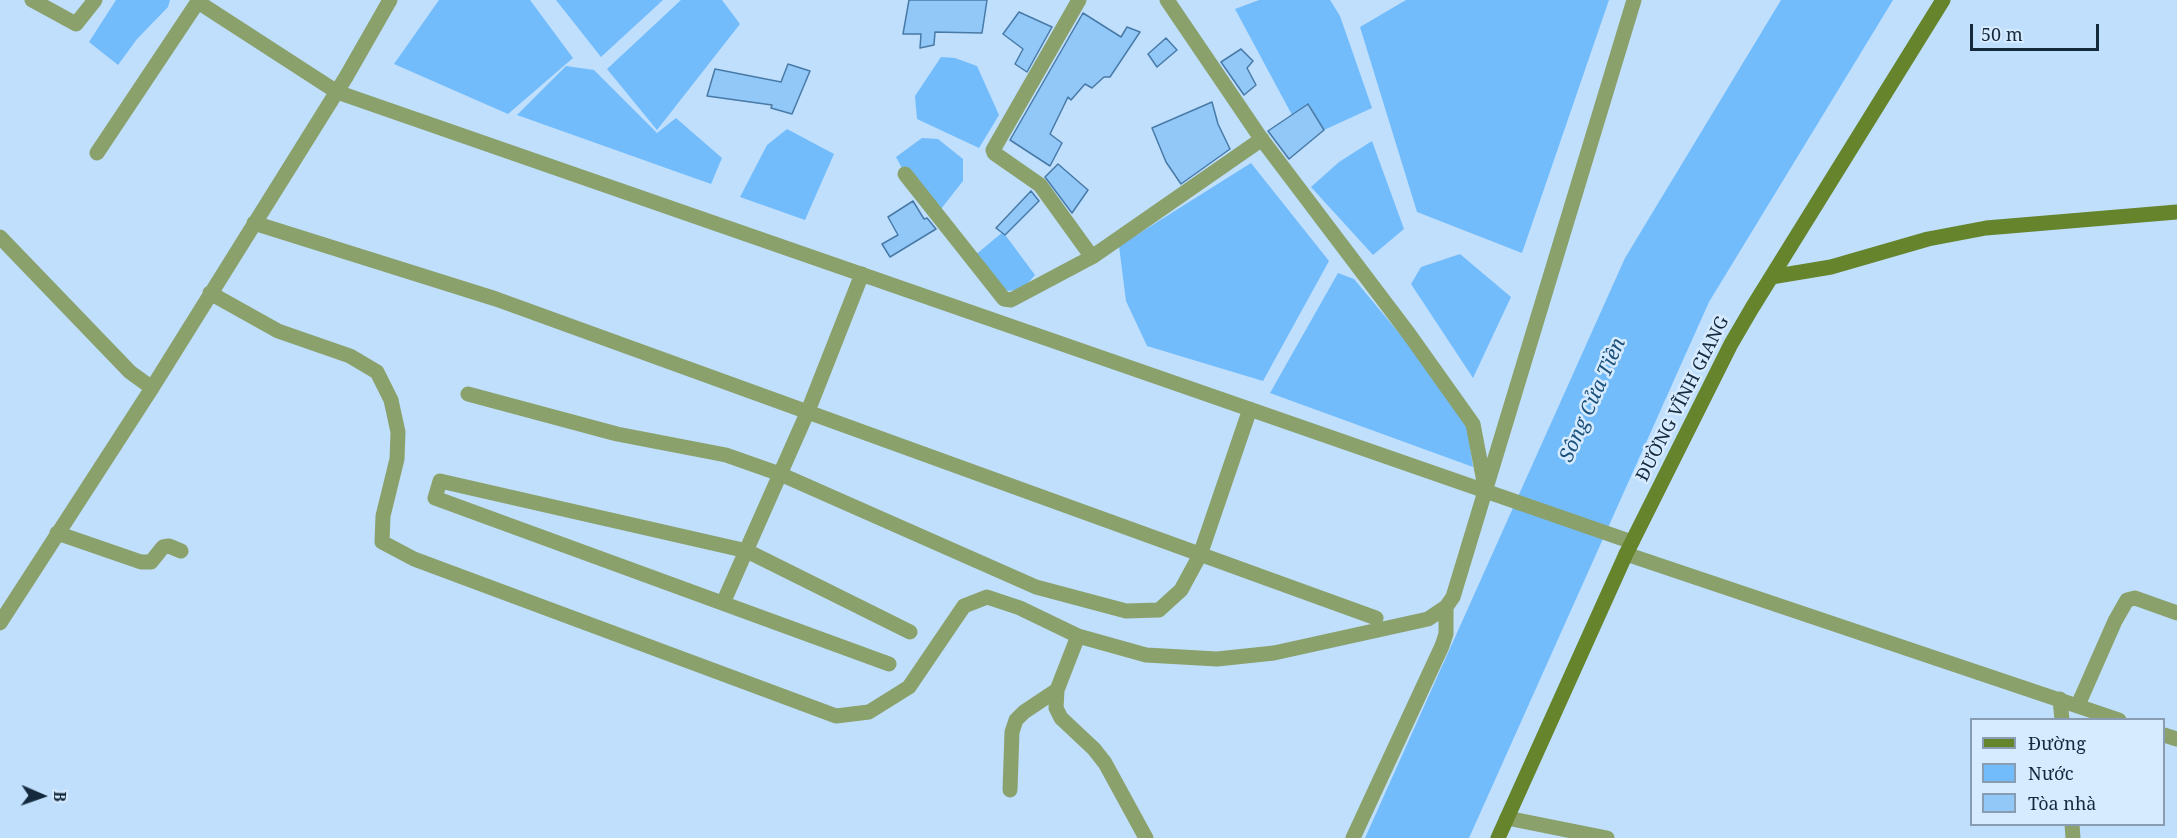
<!DOCTYPE html>
<meta charset="utf-8">
<style>
body{margin:0}
#map{position:relative;width:2177px;height:838px;overflow:hidden;background:#bfdffd;font-family:"Noto Serif",serif}
canvas{display:block}
.legend{position:absolute;left:1970px;top:718px;width:195px;height:108px;box-sizing:border-box;background:#d6ebff;border:2px solid #889db1;margin:0;padding:8px 10px;list-style:none;font-size:18px;color:#14293c}
.legend li{display:flex;align-items:center;gap:12px;height:30px}
.legend b{width:30px;border:2px solid #889db1}
.north{position:absolute;left:12px;top:766px;width:60px;height:60px;-webkit-text-stroke:4px #d6ebff;paint-order:stroke;rotate:92deg;font-size:16px;font-weight:700;line-height:24px;text-align:center;color:#14293c}
.north::after{content:'';display:block;margin:auto;width:21px;height:27px;background:#14293c;clip-path:polygon(50% 0,100% 100%,50% 72%,0 100%)}
.scale{position:absolute;left:1970px;top:24px;width:129px;height:27px;box-sizing:border-box;border:3px solid #14293c;border-top:0;padding-left:8px;font-size:18px;line-height:21px;white-space:nowrap;color:#14293c;-webkit-text-stroke:4px #d6ebff;paint-order:stroke}
</style>
<div id="map">
<canvas width="2177" height="838"></canvas>
<ul class="legend">
<li><b style="height:8px;background:#65842b"></b>Đường</li>
<li><b style="height:16px;background:#73bcfc"></b>Nước</li>
<li><b style="height:16px;background:#92c8f8"></b>Tòa nhà</li>
</ul>
<div class="north">B</div>
<div class="scale">50 m</div>
</div>
<script>
const ctx = document.querySelector('canvas').getContext('2d');
ctx.lineJoin = 'round';
function fillPath(path, color) { ctx.fillStyle = color; ctx.fill(path, 'evenodd'); }
const poly = rows => new Path2D(rows.map(r => 'M' + r).join(''));
function trace(path, color, width, dash) { ctx.strokeStyle = color; ctx.lineWidth = width; ctx.lineCap = dash ? 'butt' : 'round'; ctx.setLineDash(dash || []); ctx.stroke(path); }
function drawText(font, color, halo, rows, align = 'center') {
  ctx.font = font + ' "Noto Serif",serif'; ctx.lineWidth = 5; ctx.setLineDash([]); ctx.textBaseline = 'middle'; ctx.strokeStyle = halo; ctx.fillStyle = color; for (const [text, x, y, turn = 0] of rows) {
    ctx.save(); ctx.translate(x, y); ctx.rotate((+turn || 0) * Math.PI / 180); ctx.textAlign = isNaN(turn) ? turn : align; if (halo) ctx.strokeText(text, 0, 0); ctx.fillText(text, 0, 0); ctx.restore();
  }
}
const water = poly([
 [116,0,170,0,168,7,137,39,118,65,89,42],
 [439,0,530,0,573,58,508,114,394,64],
 [556,0,663,0,601,57],
 [681,0,722,0,740,24,657,130,607,69],
 [1259,0,1330,0,1340,16,1372,108,1324,130,1309,104,1292,115,1235,9],
 [1406,0,1609,0,1522,253,1417,212,1360,27],
 [1781,0,1893,0,1709,302,1469,838,1365,838,1625,258],
 [941,57,955,58,977,66,999,115,979,148,917,119,915,96],
 [566,66,594,70,657,133,676,118,722,158,711,184,517,115],
 [787,129,834,154,805,220,740,197,767,145],
 [922,138,938,139,963,159,963,181,937,214,905,174,896,157],
 [1372,141,1404,229,1373,255,1311,187,1339,162],
 [1251,163,1329,261,1263,381,1147,346,1126,301,1119,246],
 [1003,232,1035,275,1023,289,1008,291,994,283,974,256],
 [1460,254,1511,297,1473,378,1411,284,1421,267],
 [1338,273,1354,279,1434,375,1467,427,1473,467,1270,393]
]);
const building = poly([
 [909,0,987,0,982,33,935,32,934,45,920,48,921,34,903,34,909,0],
 [1019,12,1052,27,1027,72,1015,64,1023,49,1003,34,1019,12],
 [1083,13,1121,37,1127,27,1140,32,1110,77,1104,77,1092,88,1085,84,1071,100,1068,97,1050,134,1062,143,1050,166,1010,140,1083,13],
 [1166,38,1177,50,1157,67,1148,54,1166,38],
 [1241,49,1253,61,1247,68,1256,85,1244,95,1221,62,1241,49],
 [788,64,810,71,792,114,771,108,772,105,707,96,715,69,781,82,788,64],
 [1212,102,1218,124,1230,149,1181,184,1166,162,1152,128,1212,102],
 [1308,104,1324,130,1289,159,1268,131,1308,104],
 [1058,164,1088,190,1072,213,1045,177,1058,164],
 [1031,191,1039,201,1005,235,996,228,1031,191],
 [913,201,924,219,927,218,936,229,890,257,882,244,898,235,888,217,913,201]
]);
const street = poly([
 [32,0,76,24,95,0],
 [1079,0,993,150,994,153,1040,185,1092,257],
 [1167,0,1260,137,1409,334,1473,424,1485,487],
 [198,2,337,92,1632,542],
 [97,153,199,0],
 [905,174,1004,299,1011,300,1092,257,1262,139],
 [254,223,496,299,1376,618],
 [0,237,130,372,152,388],
 [210,293,278,331,350,356,377,372,391,400,398,432,397,459,383,516,382,542,414,559,836,716,869,712,909,687,964,606,987,597,1020,608,1078,636,1146,655,1217,659,1274,653,1428,619,1446,607,1453,597,1634,0],
 [468,394,617,434,726,455,780,474,1036,587,1126,611,1159,610,1181,590,1200,555,1250,409],
 [57,533,141,562,151,562,163,547,169,546,181,551],
 [1626,554,2119,720],
 [723,603,808,411,862,274],
 [0,623,152,388,346,77,390,0],
 [1078,636,1057,690,1056,708,1061,718,1094,749,1105,763,1146,838],
 [889,664,435,498,440,481,747,551,910,632],
 [2060,699,2062,720],
 [2078,705,2115,621,2127,600,2135,598,2177,613],
 [2164,735,2177,739],
 [1010,790,1012,732,1016,720,1024,712,1057,690],
 [1507,818,1607,838],
 [2072,824,2073,838],
 [1353,838,1442,646,1446,634,1446,607]
]);
const secondary = poly([
 [1771,277,1831,267,1928,239,1986,228,2177,212],
 [1498,838,1626,554,1731,344,1752,308,1943,0]
]);
const streetNames = [
 ["ĐƯỜNG VĨNH GIANG",1683,399,-63]
];
const waterNames = [
 ["Sông Cửa Tiền",1593,400,-66]
];
fillPath(water, '#73bcfc');
fillPath(building, '#92c8f8');
trace(building, '#487aa7', 1.5);
trace(street, '#8ba16b', 15);
trace(secondary, '#65842b', 15);
drawText('18px', '#14293c', '#d6ebff', streetNames);
drawText('italic 20px', '#1c517a', '#d6ebff', waterNames);
</script>
